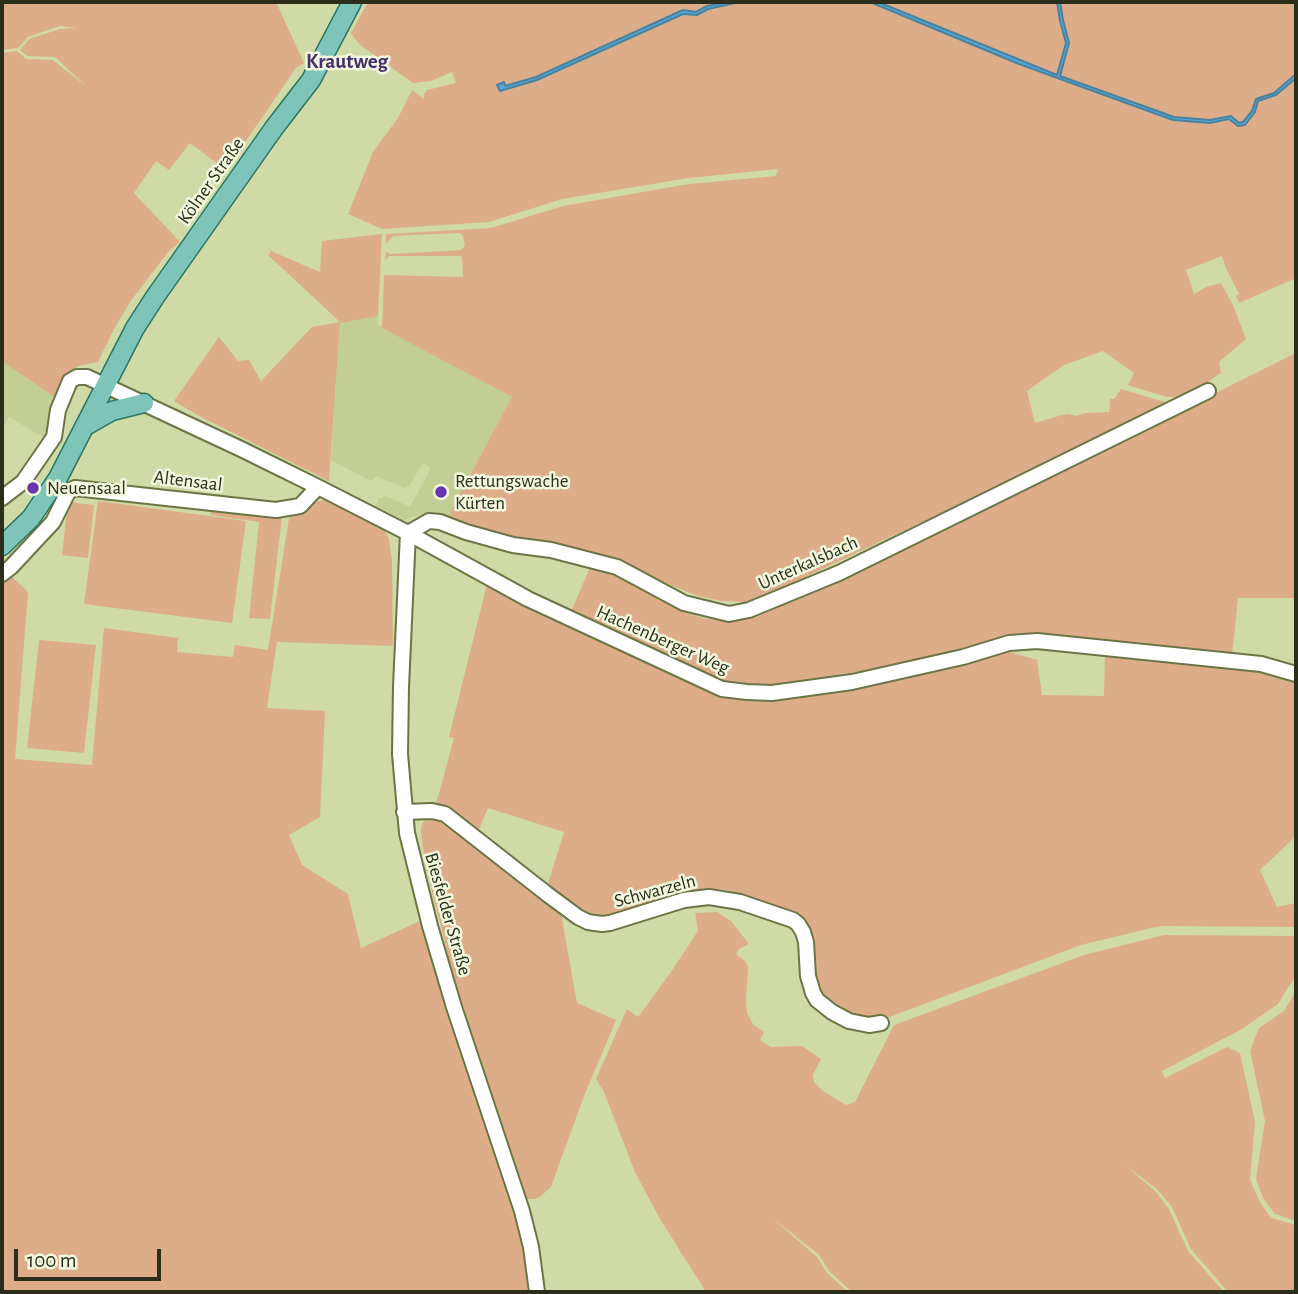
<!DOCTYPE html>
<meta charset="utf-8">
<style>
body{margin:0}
#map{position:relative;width:1298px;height:1294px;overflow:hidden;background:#cfdaa7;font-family:"Alegreya Sans",sans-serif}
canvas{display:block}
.frame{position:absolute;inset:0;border:4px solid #2a2e1a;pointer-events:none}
.scale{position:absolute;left:14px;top:1249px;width:147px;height:32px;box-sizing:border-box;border:4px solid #2a2e1a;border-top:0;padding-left:9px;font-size:21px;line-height:24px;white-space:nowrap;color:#2a2e1a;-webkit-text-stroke:5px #f2f8de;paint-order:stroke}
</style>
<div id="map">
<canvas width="1298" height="1294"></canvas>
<div class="frame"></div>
<div class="scale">100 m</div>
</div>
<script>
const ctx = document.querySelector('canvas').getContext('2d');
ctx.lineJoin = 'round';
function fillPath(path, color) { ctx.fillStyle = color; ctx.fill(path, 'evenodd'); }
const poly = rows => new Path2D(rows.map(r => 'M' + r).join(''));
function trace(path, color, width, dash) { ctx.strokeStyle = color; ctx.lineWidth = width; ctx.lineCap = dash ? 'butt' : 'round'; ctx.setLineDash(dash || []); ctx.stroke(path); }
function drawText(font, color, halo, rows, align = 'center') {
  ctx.font = font + ' "Alegreya Sans",sans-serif'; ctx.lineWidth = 5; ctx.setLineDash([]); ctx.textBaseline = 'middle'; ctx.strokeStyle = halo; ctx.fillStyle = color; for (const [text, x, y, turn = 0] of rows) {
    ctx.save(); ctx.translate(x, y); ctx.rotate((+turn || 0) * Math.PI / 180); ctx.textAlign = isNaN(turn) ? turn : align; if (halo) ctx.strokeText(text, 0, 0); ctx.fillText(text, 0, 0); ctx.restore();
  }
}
const built = poly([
 [378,316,378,325,512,397,447,518,431,511,403,520,376,505,378,499,386,496,410,507,431,468,423,463,409,486,404,488,377,476,371,481,331,460,340,322],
 [2,361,56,398,51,426,43,437,9,417,2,429]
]);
const green = poly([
 [2,2,276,2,304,63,296,68,226,170,190,143,169,170,156,161,134,193,180,242,169,251,130,302,114,329,98,362,78,366,69,373,56,398,2,361,2,53,17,51,26,59,53,60,87,87,55,57,27,56,20,50,29,39,60,29,76,28,60,26,28,37,18,48,2,50],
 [368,2,730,2,707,6,696,12,683,10,536,77,505,86,504,82,498,84,500,91,537,80,684,13,697,15,708,9,740,2,870,2,1019,64,1173,120,1210,123,1229,119,1238,126,1245,125,1255,112,1258,101,1276,95,1296,78,1296,278,1239,303,1236,296,1239,294,1226,268,1222,256,1186,270,1194,294,1206,287,1221,283,1233,305,1246,339,1219,362,1221,373,1186,397,1167,397,1128,385,1134,373,1103,351,1064,365,1027,391,1035,423,1062,415,1069,414,1076,416,1085,413,1109,412,1110,399,1114,399,1121,389,1165,402,1165,407,765,596,748,602,722,601,698,596,665,583,624,562,592,552,523,539,465,526,447,518,512,397,382,328,384,275,463,277,462,257,460,256,389,256,385,260,386,251,390,254,447,251,461,250,465,246,463,236,460,233,393,236,386,243,386,234,491,228,563,206,689,184,776,176,778,169,689,178,562,199,489,222,382,229,348,214,373,152,398,118,412,90,424,99,424,94,427,90,456,83,452,72,431,81,413,83,359,44,351,33],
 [878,2,1057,2,1060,21,1066,43,1057,75],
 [1060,2,1296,2,1296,74,1274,93,1256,99,1252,111,1243,122,1239,123,1230,116,1210,120,1174,117,1060,76,1069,43,1063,20],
 [382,234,378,316,340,323,329,481,201,417,174,401,219,337,238,361,249,360,261,381,312,327,340,322,268,255,271,251,320,272,322,241],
 [1296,353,1296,598,1238,598,1232,655,1036,635,1007,636,921,660,778,686,745,686,712,678,570,614,591,565,634,583,687,613,706,619,733,620,757,617,1117,442],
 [326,499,383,528,389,539,392,560,393,646,277,642,267,708,325,711,320,817,289,835,302,865,348,894,361,948,422,920,516,1219,525,1250,528,1292,2,1292,2,1018,4,1013,2,1012,2,581,9,574,28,592,15,759,92,765,104,628,178,638,177,652,233,657,235,645,268,650,289,518,303,512,313,503],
 [98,501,246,521,232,623,84,604],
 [68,502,94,505,88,558,62,555],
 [210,506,271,514,282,517,270,619,249,618,259,522,211,515],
 [487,584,523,605,722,695,751,700,780,700,829,692,971,662,1007,651,1037,660,1042,695,1104,696,1105,653,1264,671,1285,676,1296,682,1296,836,1260,870,1277,907,1296,903,1296,925,1295,927,1163,926,1155,927,1081,945,884,1019,863,1018,841,1009,823,998,813,980,794,916,727,890,711,889,683,895,614,916,599,919,583,915,547,887,564,832,488,808,477,834,464,823,464,819,449,806,435,808,454,738,449,737],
 [39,640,96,645,84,753,27,748],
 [429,818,442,820,560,908,577,1003,616,1020,584,1096,551,1187,541,1196,535,1199,524,1199,463,1015,448,961,446,946,428,875,422,844,421,829,423,822],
 [717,912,731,921,749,944,739,949,736,954,745,961,748,967,746,999,747,1013,753,1024,764,1032,760,1040,771,1047,802,1046,821,1059,813,1075,814,1082,823,1091,846,1105,855,1102,894,1025,1084,955,1164,935,1296,936,1296,975,1278,1004,1242,1029,1162,1071,1165,1078,1227,1047,1240,1053,1255,1122,1250,1180,1260,1202,1271,1218,1296,1225,1296,1292,1228,1292,1191,1249,1172,1207,1157,1189,1125,1165,1155,1191,1169,1209,1188,1251,1224,1292,852,1292,829,1271,819,1255,770,1216,817,1257,827,1273,848,1292,706,1292,660,1219,635,1172,604,1092,596,1079,627,1009,638,1017,671,972,698,931,695,913],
 [1296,991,1296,1221,1275,1214,1263,1198,1256,1179,1265,1121,1250,1051,1259,1028,1284,1011]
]);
const water = poly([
 [730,2,740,2,708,9,697,15,683,14,537,80,500,91,497,85,504,82,505,86,536,77,683,10,696,12,707,6,730,2],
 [870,2,878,2,1057,75,1066,43,1060,21,1057,2,1060,2,1063,20,1069,43,1060,76,1174,117,1210,120,1231,116,1239,123,1243,122,1252,111,1256,99,1274,93,1296,74,1296,78,1276,95,1258,101,1255,112,1245,125,1238,126,1229,119,1210,123,1173,120,1019,64,870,2]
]);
const minor = poly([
 [2,498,23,482,54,437,58,410,70,381,77,377,87,377,241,449,318,487,408,533,528,599,722,689,747,692,772,693,852,682,963,657,1009,643,1037,641,1261,664,1296,674],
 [408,533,429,521,440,522,466,532,513,545,551,550,617,567,684,603,729,614,749,610,839,573,1208,391],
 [408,533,401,687,400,754,407,833,430,926,454,1007,522,1211,531,1247,537,1292],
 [2,574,11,567,53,522,68,492,75,488,276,510,300,506,318,487],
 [404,812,432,811,445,814,547,894,578,917,588,922,602,924,610,923,684,900,709,897,740,902,793,920,798,924,803,932,806,942,808,976,813,993,817,1000,832,1012,849,1021,869,1025,881,1023]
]);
const major = poly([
 [84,427,112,411,144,403],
 [2,546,31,518,58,478,135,328,155,297,274,128,311,80,352,2]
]);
const markers = [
 [33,488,7,"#6736ae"],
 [441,492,7,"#6736ae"]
];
const streetNames = [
 ["Kölner Straße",211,181,-55],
 ["Altensaal",188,481,7],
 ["Unterkalsbach",808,563,-24],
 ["Hachenberger Weg",663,640,24],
 ["Schwarzeln",655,891,-15],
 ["Biesfelder Straße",448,914,74]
];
const poiNames = [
 ["Rettungswache",455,481],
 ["Kürten",455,503],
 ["Neuensaal",47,488]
];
const neighbourhoodNames = [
 ["Krautweg",347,62]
];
fillPath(built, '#c2ce93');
fillPath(green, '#ddad8a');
fillPath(water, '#56a7d8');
trace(water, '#49839f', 2);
trace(minor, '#6b7545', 18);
trace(major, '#2a7662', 21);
trace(minor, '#fff', 14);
trace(major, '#7fc4b8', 18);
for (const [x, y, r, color] of markers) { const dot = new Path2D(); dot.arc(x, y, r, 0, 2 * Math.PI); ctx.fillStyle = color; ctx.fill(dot); trace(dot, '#f2f8de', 2.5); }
drawText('19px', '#2a2e1a', '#f2f8de', streetNames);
drawText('19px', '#2a2e1a', '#f2f8de', poiNames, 'left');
drawText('bold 21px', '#46316c', '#f2f8de', neighbourhoodNames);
</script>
